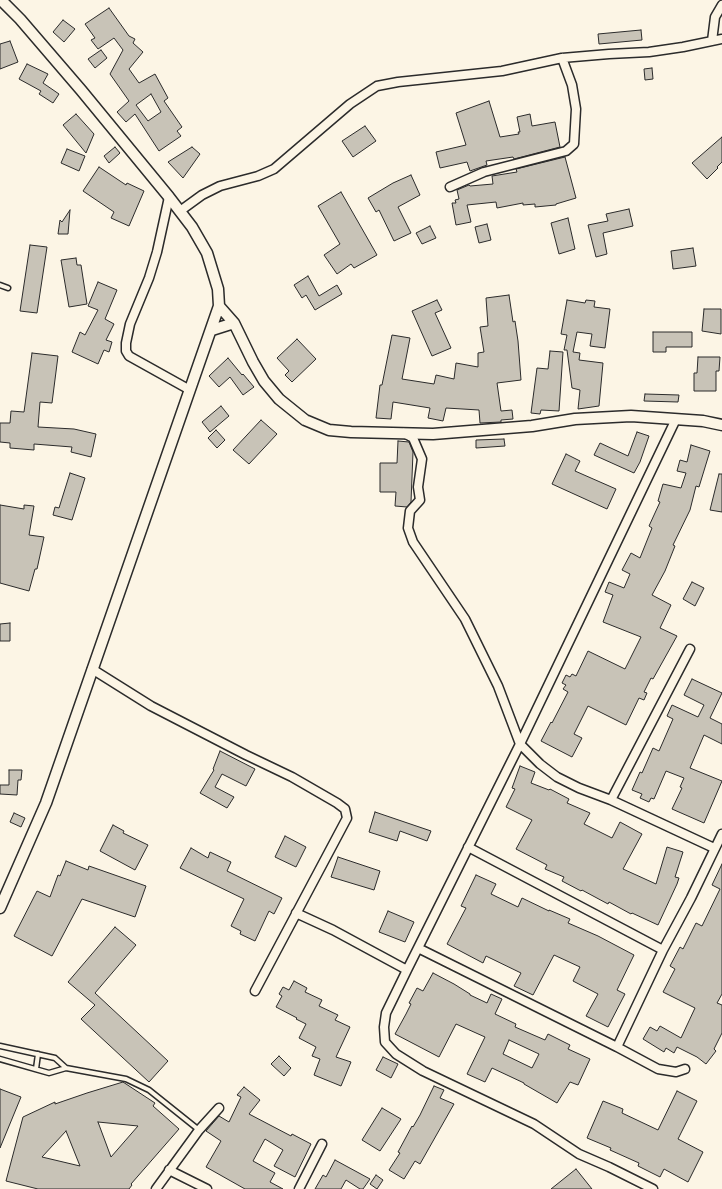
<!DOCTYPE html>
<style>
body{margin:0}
canvas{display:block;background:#fcf5e5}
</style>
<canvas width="722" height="1189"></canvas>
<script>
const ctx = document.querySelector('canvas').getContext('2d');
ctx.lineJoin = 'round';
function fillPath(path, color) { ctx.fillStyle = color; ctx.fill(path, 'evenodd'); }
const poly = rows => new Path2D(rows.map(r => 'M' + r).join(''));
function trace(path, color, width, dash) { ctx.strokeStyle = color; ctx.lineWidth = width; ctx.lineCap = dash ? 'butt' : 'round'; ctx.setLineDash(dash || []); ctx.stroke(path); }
const building = poly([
 [109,8,129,36,135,39,133,43,143,52,129,69,139,83,155,74,168,98,164,101,182,127,177,131,181,136,159,151,135,114,126,122,117,112,129,101,110,74,123,50,114,38,98,49,91,40,95,38,85,24,109,8],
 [151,94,161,112,148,121,136,105,151,94],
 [63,20,75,29,64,42,53,32,63,20],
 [641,30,642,40,599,44,598,34,641,30],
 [10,41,18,62,0,69,0,44,10,41],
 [101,50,107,58,95,68,88,59,101,50],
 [27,64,48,74,43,83,59,94,53,103,39,94,41,91,19,79,27,64],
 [652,68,653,79,645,80,644,69,652,68],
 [489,101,500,137,519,134,518,132,520,132,517,117,530,114,532,126,555,122,560,147,514,159,513,157,486,161,487,165,470,171,467,162,440,168,436,152,466,145,456,113,489,101],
 [76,114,94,134,86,153,63,125,76,114],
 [365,126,376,141,353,157,342,141,365,126],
 [722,137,722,162,717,167,718,168,707,179,692,163,722,137],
 [115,147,120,153,109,163,104,156,115,147],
 [192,147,200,154,183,178,168,162,192,147],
 [67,149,85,156,79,171,61,163,67,149],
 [565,157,576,198,556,204,556,205,535,207,535,204,523,205,523,203,497,208,496,202,467,205,471,222,456,225,452,203,456,203,455,200,459,199,457,190,469,185,470,186,493,184,492,176,517,172,516,169,565,157],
 [99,167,126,185,127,183,144,191,129,226,111,218,114,212,83,191,99,167],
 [411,175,420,195,398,207,411,233,394,241,379,210,376,212,368,198,393,183,411,175],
 [341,192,377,255,354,268,351,264,337,274,324,255,340,244,318,206,341,192],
 [629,209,633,226,603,233,607,254,596,257,588,225,608,221,606,214,629,209],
 [70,210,68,234,58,234,60,220,62,222,70,210],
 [568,218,575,249,559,254,551,223,568,218],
 [487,224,491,240,479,243,475,227,487,224],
 [430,226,436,238,422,244,416,233,430,226],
 [30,245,47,247,37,313,20,311,30,245],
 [693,248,696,266,673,269,671,251,693,248],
 [76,258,77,265,81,265,87,304,69,307,61,260,76,258],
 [308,276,319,296,337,285,342,294,315,310,306,295,302,298,294,285,308,276],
 [98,282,117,290,105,319,114,324,106,340,112,342,109,352,104,350,98,364,72,352,80,332,85,335,98,310,88,306,98,282],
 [509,295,513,322,515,321,518,341,521,380,497,383,501,411,512,410,513,419,501,420,501,422,480,423,479,410,446,408,443,421,428,418,430,408,393,402,391,419,376,418,380,385,382,385,392,335,410,338,402,379,434,384,436,375,454,379,456,363,478,367,478,353,484,352,480,327,488,326,486,298,509,295],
 [437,300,442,310,435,313,451,348,432,356,412,311,437,300],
 [567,300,585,303,586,300,595,301,594,307,610,309,605,348,590,346,592,334,577,332,573,352,580,353,579,360,603,363,599,406,578,409,580,390,572,388,567,350,564,350,567,335,561,334,567,300],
 [704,309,721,309,721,334,702,331,704,309],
 [653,332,692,332,692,347,666,347,666,352,653,352,653,332],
 [297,339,316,359,292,382,285,375,289,371,277,358,297,339],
 [550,351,563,352,559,411,541,410,540,414,531,413,537,368,548,369,550,351],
 [32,353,58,356,52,403,40,402,38,427,74,429,96,434,91,457,71,452,72,447,34,444,34,450,10,448,10,443,0,442,0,423,10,423,11,411,24,412,32,353],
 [698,357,720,357,719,371,716,371,716,391,694,391,694,373,697,373,698,357],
 [228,358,242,375,243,374,254,387,243,395,230,377,219,387,209,376,228,358],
 [645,394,679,395,678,402,644,401,645,394],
 [221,406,229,416,210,432,202,422,221,406],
 [261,420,277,434,249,464,233,450,261,420],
 [216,430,225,440,217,448,208,438,216,430],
 [637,432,649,436,640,462,634,473,594,455,600,443,628,456,637,432],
 [504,439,505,446,476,448,476,440,504,439],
 [398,441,409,442,413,452,411,502,407,507,395,506,396,492,380,492,380,463,397,463,398,441],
 [691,445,710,451,699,487,696,486,690,510,673,545,675,546,665,571,652,595,671,605,660,628,677,636,653,679,651,678,644,692,647,693,644,700,639,698,626,725,588,706,574,734,582,738,572,757,541,741,551,722,552,723,568,692,563,689,566,685,562,683,566,675,570,677,572,674,576,676,588,651,625,669,641,637,603,622,613,595,605,592,609,582,624,588,630,574,622,570,631,553,640,558,652,528,649,526,660,502,658,501,663,484,681,488,686,473,677,471,680,460,687,462,691,445],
 [566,454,580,461,575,471,616,489,607,509,552,484,566,454],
 [70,473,85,478,72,520,53,515,55,507,59,508,70,473],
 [719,474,722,474,722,512,710,510,719,474],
 [0,505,24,509,24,505,34,506,29,535,44,537,37,569,35,569,29,591,0,583,0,505],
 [692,582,704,588,695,606,683,599,692,582],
 [10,623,10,641,0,641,0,624,10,623],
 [692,679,722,693,710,718,722,724,722,744,704,735,690,768,722,781,704,823,672,809,682,788,680,787,684,778,666,771,654,799,651,798,649,802,640,798,642,794,632,790,640,772,642,773,653,748,659,751,673,719,667,716,672,705,698,717,704,705,684,695,692,679],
 [220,751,255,769,246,786,222,774,215,787,234,797,227,808,200,793,214,770,213,769,220,751],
 [520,766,535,772,531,783,549,790,550,789,569,799,567,803,590,813,584,824,612,838,620,822,642,834,623,869,656,884,667,847,683,852,675,877,679,878,677,884,658,925,632,913,631,914,609,902,608,904,582,890,581,891,562,881,564,877,545,869,547,865,516,849,532,820,506,807,515,789,512,788,520,766],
 [9,770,22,770,21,780,18,780,17,795,0,794,0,785,9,785,9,770],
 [375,812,431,831,427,841,400,831,397,841,369,832,375,812],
 [14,813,25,818,21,827,10,822,14,813],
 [113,825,124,831,123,833,148,845,135,870,100,851,113,825],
 [285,836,306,847,296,867,275,857,285,836],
 [191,848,208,858,210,852,231,862,227,871,282,898,274,914,269,911,255,941,240,934,241,931,231,926,244,899,180,868,191,848],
 [338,857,380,871,374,890,331,877,338,857],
 [66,861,88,870,89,866,146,886,135,917,82,899,52,956,14,936,37,891,50,897,58,875,60,876,66,861],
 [722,864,722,994,717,1003,722,1005,722,1033,714,1049,716,1051,706,1064,697,1057,677,1047,674,1053,666,1048,664,1052,643,1039,650,1027,657,1031,660,1026,681,1038,695,1008,663,992,675,969,670,966,680,947,683,949,696,923,702,926,720,889,712,885,722,864],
 [476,875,496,884,491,894,518,907,522,898,549,911,549,910,570,919,568,923,598,936,634,955,617,990,625,994,608,1027,586,1016,598,994,573,981,580,967,554,955,533,995,514,986,521,973,486,956,483,963,447,944,466,908,461,906,476,875],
 [388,911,414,922,405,942,379,932,388,911],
 [115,927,136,945,95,993,168,1061,149,1082,81,1019,95,1005,68,982,115,927],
 [433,973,454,984,470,994,470,995,487,1003,491,994,502,999,495,1014,516,1024,515,1027,545,1040,548,1034,570,1045,568,1049,590,1059,578,1085,570,1082,557,1103,524,1084,524,1083,492,1068,485,1082,467,1074,485,1037,456,1024,439,1057,395,1034,406,1014,411,1004,409,1003,417,988,423,991,433,973],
 [509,1040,539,1054,532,1068,503,1054,509,1040],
 [294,981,307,988,305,992,322,1000,319,1006,338,1015,335,1020,350,1027,336,1057,351,1062,341,1086,314,1075,320,1059,312,1056,316,1047,299,1038,306,1024,296,1019,297,1018,276,1007,282,996,279,994,283,987,289,990,294,981],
 [279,1056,291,1068,284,1076,271,1064,279,1056],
 [383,1057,398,1064,391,1078,376,1070,383,1057],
 [123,1082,155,1103,153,1106,179,1129,131,1184,132,1185,129,1189,38,1189,6,1181,23,1117,55,1102,55,1104,87,1093,123,1082],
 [98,1122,138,1126,111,1157,98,1122],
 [66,1131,80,1166,42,1157,66,1131],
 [434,1086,444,1090,440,1098,454,1104,420,1164,415,1161,404,1179,389,1170,400,1153,398,1152,412,1126,413,1127,420,1115,434,1086],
 [244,1087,260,1100,249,1114,291,1136,292,1134,311,1144,295,1177,274,1166,283,1150,265,1139,253,1161,275,1173,270,1182,283,1189,245,1189,206,1167,221,1141,206,1131,219,1116,229,1122,241,1097,237,1095,244,1087],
 [0,1089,21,1097,0,1148,0,1089],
 [677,1091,697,1101,678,1139,703,1152,688,1182,664,1169,660,1177,638,1166,639,1163,610,1150,611,1148,587,1138,603,1101,623,1109,622,1113,658,1130,677,1091],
 [382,1108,401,1119,380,1151,362,1140,382,1108],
 [335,1160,370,1179,363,1189,360,1189,346,1180,341,1189,315,1189,323,1175,326,1177,335,1160],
 [576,1169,592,1189,551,1189,576,1169],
 [376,1175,383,1180,377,1189,370,1184,376,1175]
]);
const service = poly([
 [0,285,8,288],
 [0,1046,55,1058,66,1068],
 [0,1059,49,1073,66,1068,126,1079,149,1090,199,1130],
 [36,1069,38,1054]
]);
const minor = poly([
 [712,41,715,17,722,5],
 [450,187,484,172,566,151,574,144,576,109,572,85,562,58],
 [169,197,157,252,149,278,130,324,126,343,126,351,129,356,190,390],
 [180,211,202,195,220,186,258,176,274,169,350,104,377,86,398,82,502,71,562,58,609,54,649,52,683,47,722,39],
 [404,433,413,438,422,459,418,487,420,500,410,511,408,528,413,542,465,619,498,686,520,744,540,764,557,777,579,788,611,800,714,848],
 [92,669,151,706,246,755,292,777,337,803,345,809,347,818,255,991],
 [611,800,690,649],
 [468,847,663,950],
 [296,913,333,930,407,970],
 [418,948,617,1047,658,1069,676,1072,685,1069],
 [617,1047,663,950,691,898,722,834],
 [169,1170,207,1189],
 [156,1189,199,1130,219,1108],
 [299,1189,322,1144],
 [653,1189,609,1167,579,1154,534,1124,423,1071,396,1054,385,1042,384,1027,386,1013,407,970,520,744,676,419]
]);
const tertiary = poly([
 [219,306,234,323,253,362,264,381,279,399,305,420,329,430,351,432,433,434,532,426,575,419,631,416,703,421,722,425],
 [212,330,234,323],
 [0,908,46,803,219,306,218,289,207,253,192,227,169,197,81,90,20,19,1,0]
]);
fillPath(building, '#c8c3b7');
trace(building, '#2b2b2b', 1);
trace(service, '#2b2b2b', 7);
trace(minor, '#2b2b2b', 11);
trace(tertiary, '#2b2b2b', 13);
trace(service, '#fcf5e5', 4);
trace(minor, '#fcf5e5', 8);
trace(tertiary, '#fcf5e5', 10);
</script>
